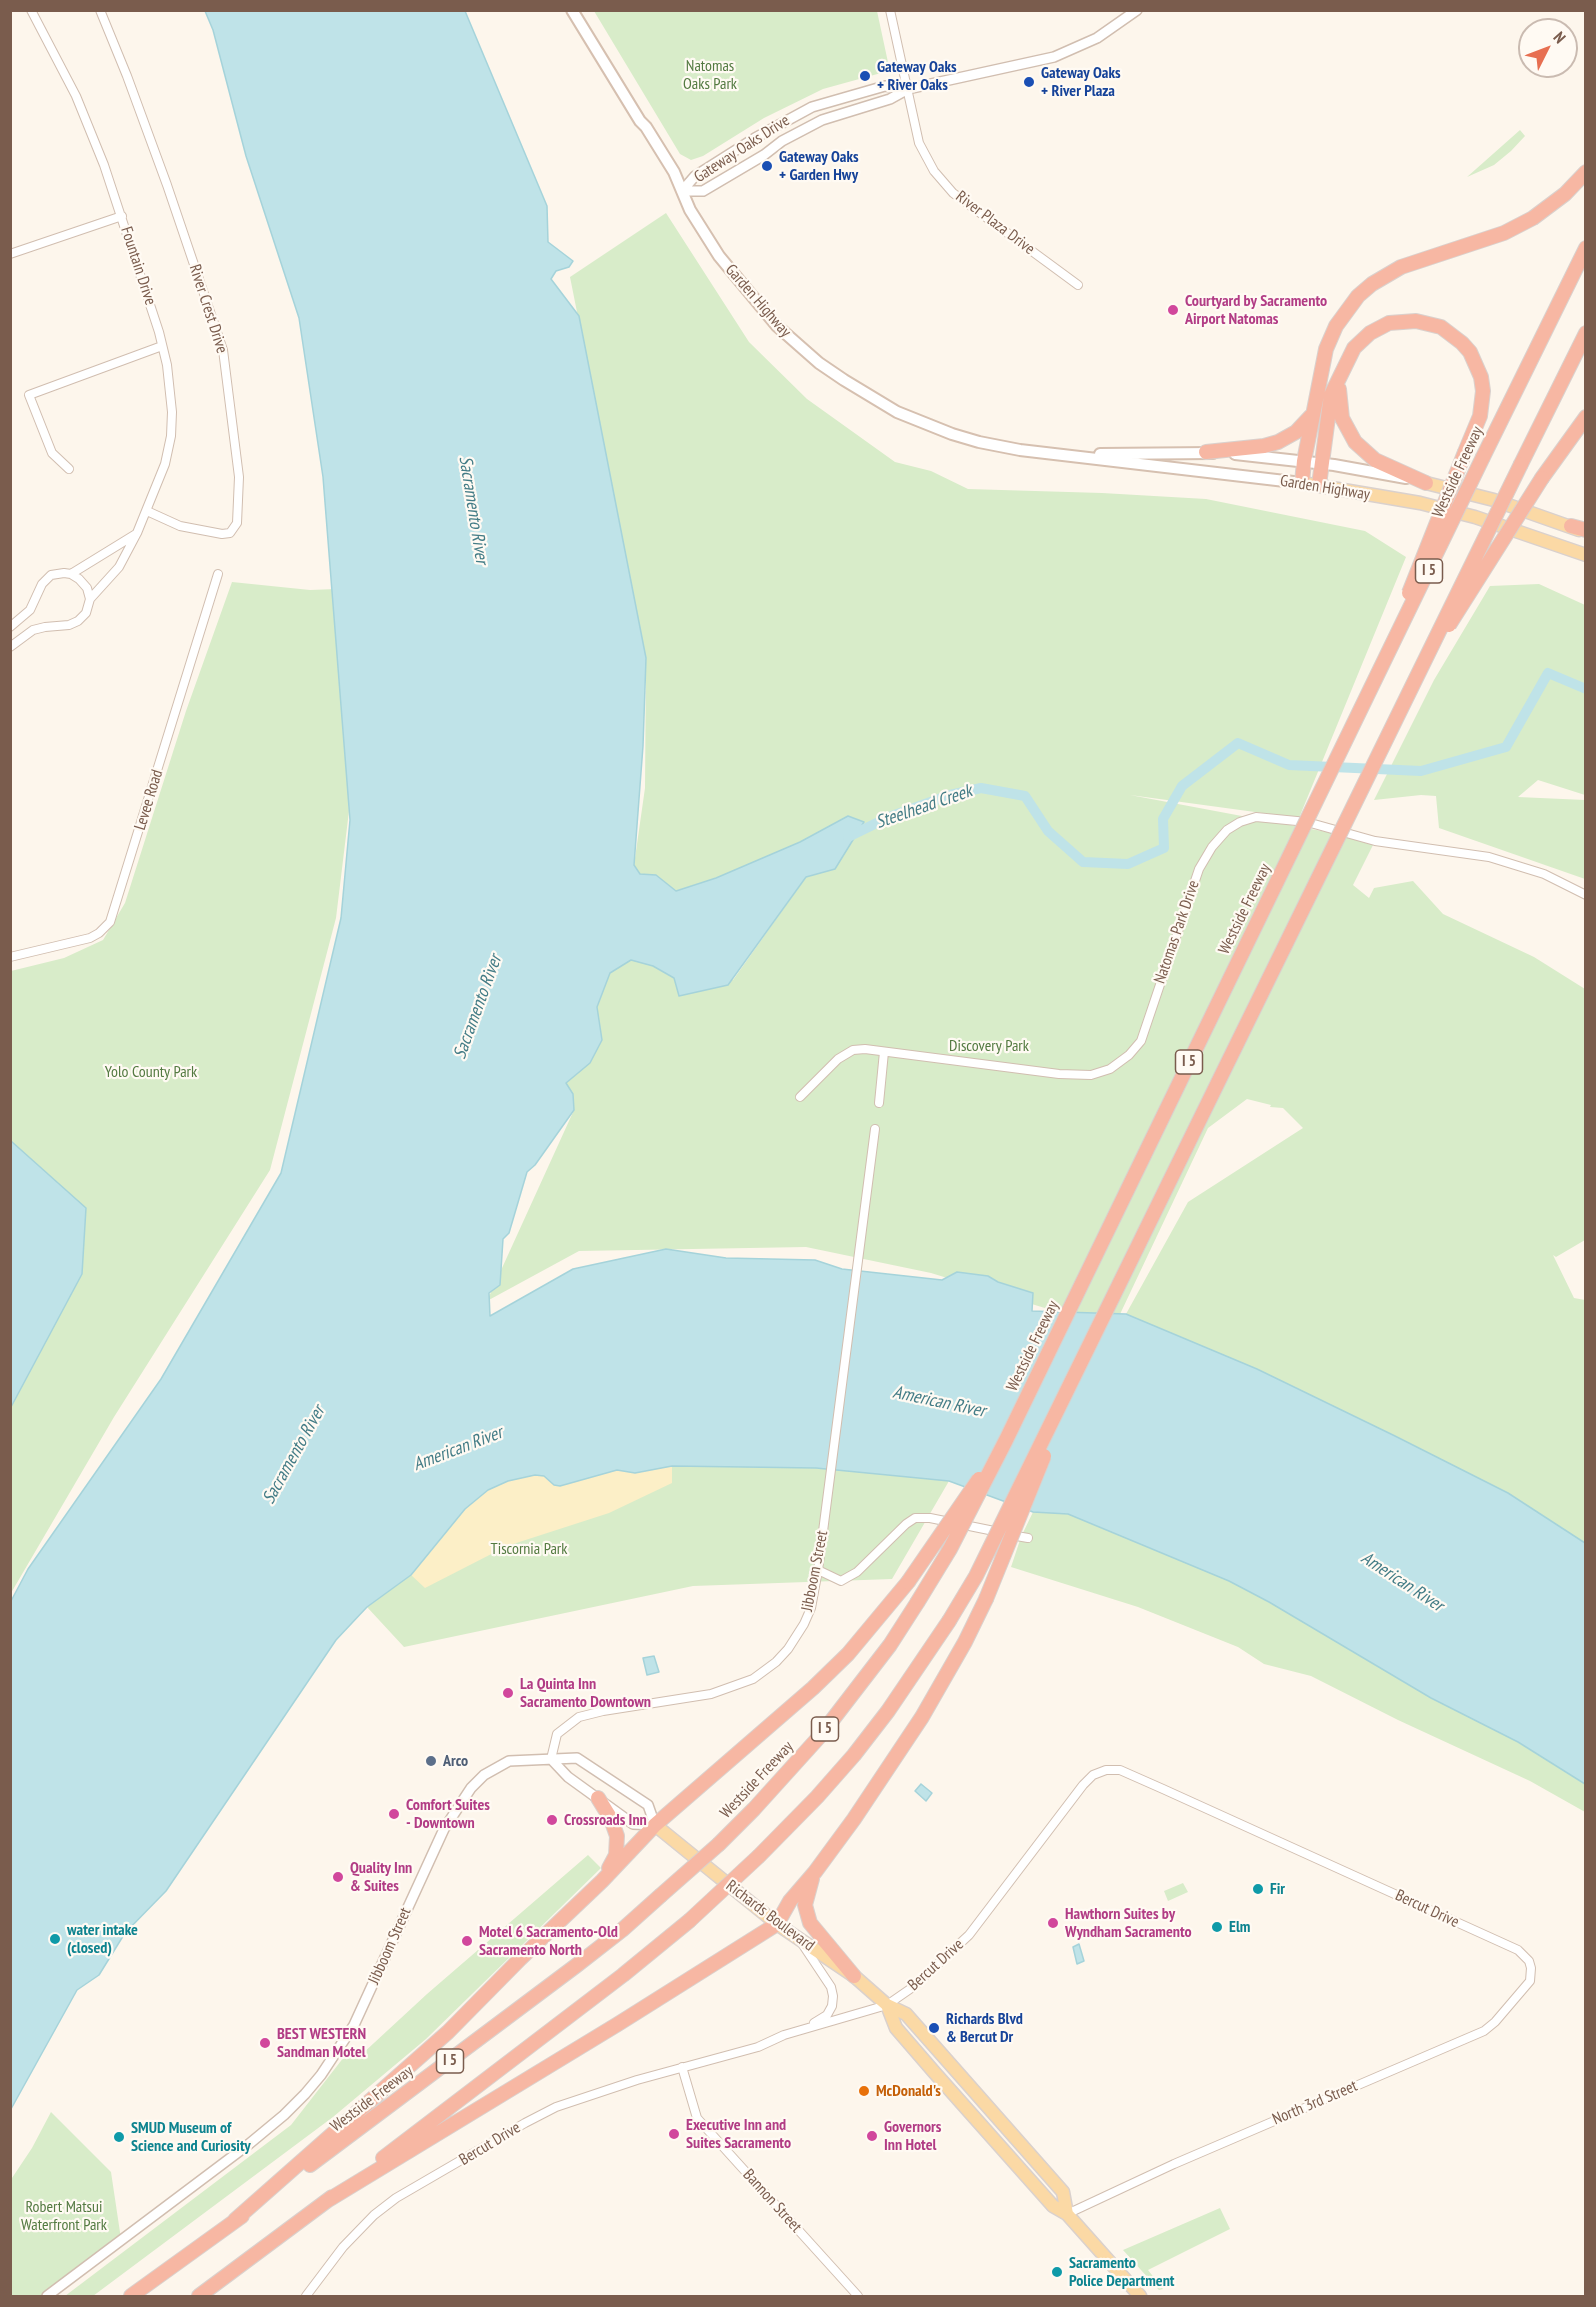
<!DOCTYPE html>
<style>
body{margin:0}
#map{position:relative;width:1596px;height:2307px;overflow:hidden;background:#fdf6ec;font-family:"PT Sans Narrow",sans-serif}
canvas{display:block}
.frame{position:absolute;inset:0;border:12px solid #7a5c4d;pointer-events:none}
.north{position:absolute;left:1518px;top:18px;width:60px;height:60px;box-sizing:border-box;background:#fffaf3;border:2px solid #cabbb1;border-radius:50%;rotate:48deg;font-size:16px;font-weight:700;line-height:24px;text-align:center;color:#7a5c4d}
.north::after{content:'';display:block;margin:auto;width:21px;height:27px;background:#e76f51;clip-path:polygon(50% 0,100% 100%,50% 72%,0 100%)}
</style>
<div id="map">
<canvas width="1596" height="2307"></canvas>
<div class="frame"></div>
<div class="north">N</div>
</div>
<script>
const ctx = document.querySelector('canvas').getContext('2d');
ctx.lineJoin = 'round';
function fillPath(path, color) { ctx.fillStyle = color; ctx.fill(path, 'evenodd'); }
const poly = rows => new Path2D(rows.map(r => 'M' + r).join(''));
function trace(path, color, width, dash) { ctx.strokeStyle = color; ctx.lineWidth = width; ctx.lineCap = dash ? 'butt' : 'round'; ctx.setLineDash(dash || []); ctx.stroke(path); }
function drawText(font, color, halo, rows, align = 'center') {
  ctx.font = font + ' "PT Sans Narrow",sans-serif'; ctx.lineWidth = 4.5; ctx.setLineDash([]); ctx.textBaseline = 'middle'; ctx.strokeStyle = halo; ctx.fillStyle = color; for (const [text, x, y, turn = 0] of rows) {
    ctx.save(); ctx.translate(x, y); ctx.rotate((+turn || 0) * Math.PI / 180); ctx.textAlign = isNaN(turn) ? turn : align; if (halo) ctx.strokeText(text, 0, 0); ctx.fillText(text, 0, 0); ctx.restore();
  }
}
const green = poly([
 [594,11,877,11,889,67,881,73,823,89,764,118,703,156,691,160,680,154],
 [1520,130,1525,136,1511,151,1494,165,1467,177],
 [666,213,749,342,807,399,895,462,931,471,968,489,1102,493,1206,499,1365,531,1406,557,1299,818,1130,795,1375,841,1353,885,1369,898,1374,888,1413,881,1443,914,1534,957,1585,989,1585,1240,1556,1257,1553,1255,1574,1298,1585,1300,1585,1543,1508,1493,1395,1436,1257,1369,1126,1314,1188,1202,1303,1128,1283,1108,1270,1107,1271,1105,1247,1099,1208,1128,1113,1329,931,1273,806,1247,579,1251,487,1301,574,1110,566,1083,590,1062,602,1040,597,1007,610,973,631,960,653,966,674,978,733,980,806,877,835,869,848,816,800,842,716,878,675,891,656,875,640,874,634,865,645,788,646,658,570,277],
 [232,582,310,590,336,589,349,811,336,918,270,1170,114,1417,11,1593,11,971,64,958,103,940,125,903,186,711],
 [1539,584,1585,605,1585,795,1538,780,1518,797,1585,800,1585,879,1439,828,1436,796,1421,795,1374,800,1434,680,1490,586],
 [672,1466,816,1468,949,1481,892,1579,693,1586,404,1647,367,1607,411,1575,427,1556,643,1472],
 [1033,1512,1068,1514,1229,1581,1269,1602,1431,1698,1518,1742,1585,1784,1585,1812,1530,1781,1398,1720,1311,1676,1264,1664,1238,1647,1138,1607,1011,1567,1021,1537],
 [588,1855,601,1868,426,2039,333,2117,93,2296,65,2296,291,2125,351,2048,361,2055,427,1994],
 [1183,1883,1188,1892,1168,1901,1164,1891],
 [51,2112,111,2172,121,2239,45,2296,11,2296,10,2181,32,2148],
 [1220,2208,1230,2229,1148,2270,1163,2289,1159,2290,1123,2250]
]);
const sand = poly([
 [672,1466,672,1483,609,1513,507,1546,425,1588,411,1575,465,1509,488,1490,508,1481,535,1475,544,1476,554,1485,560,1486,617,1470,635,1473]
]);
const water = poly([
 [205,11,465,11,547,206,548,242,573,261,569,267,556,271,551,279,579,316,646,658,643,746,634,865,640,874,656,875,676,891,716,878,800,842,848,816,864,822,835,869,806,877,728,985,679,996,674,978,653,966,631,960,610,973,597,1007,602,1040,590,1063,566,1083,573,1094,574,1110,535,1165,527,1172,509,1233,503,1239,500,1285,489,1293,490,1316,573,1269,666,1249,726,1258,815,1260,842,1269,942,1280,957,1272,988,1276,998,1282,1033,1293,1032,1311,1126,1314,1257,1369,1395,1436,1508,1493,1585,1543,1585,1784,1518,1742,1431,1698,1269,1602,1229,1581,1068,1514,1033,1512,949,1481,816,1468,672,1466,635,1473,617,1470,560,1486,554,1485,544,1476,535,1475,508,1481,488,1490,465,1509,411,1575,367,1607,336,1640,166,1891,125,1933,99,1975,77,1990,11,2109,11,1601,28,1569,161,1379,281,1173,341,918,350,820,323,477,299,318,246,156,213,30,205,11],
 [11,1141,86,1208,82,1274,11,1407,11,1141],
 [654,1656,659,1672,647,1675,643,1658,654,1656],
 [921,1784,932,1793,926,1801,915,1791,921,1784],
 [1079,1944,1084,1961,1077,1964,1073,1947,1079,1944]
]);
const canal = poly([
 [848,837,889,817,950,795,981,788,1025,796,1048,831,1083,862,1128,864,1164,848,1163,819,1182,786,1238,743,1289,765,1421,771,1506,747,1548,673,1586,689]
]);
const minor = poly([
 [100,10,127,76,167,185,223,350,239,477,237,523,230,533,222,534,180,526,147,511],
 [890,10,919,143,934,171,953,193,1078,285],
 [10,254,122,216],
 [69,469,52,453,29,395,162,346],
 [71,574,79,579,87,588,90,599],
 [10,627,30,610,42,584,51,575,64,573,71,574,136,534],
 [10,647,33,630,45,627,69,625,78,621,86,613,90,599,119,567,137,533,165,464,171,436,172,412,167,365,159,332,104,165,76,96,31,10],
 [10,957,90,938,99,933,110,922,218,574],
 [800,1097,838,1059,853,1050,865,1049,1059,1074,1091,1075,1110,1069,1129,1055,1141,1041,1199,869,1212,847,1227,830,1240,822,1256,817,1307,822,1375,841,1489,857,1544,874,1586,895],
 [879,1103,884,1052],
 [1011,1535,1028,1538],
 [818,1570,841,1581,848,1577,857,1572,906,1524,915,1518,930,1518,999,1532],
 [551,1759,557,1734,579,1717,603,1711,711,1694,753,1679,776,1662,788,1649,804,1624,811,1608,818,1570,875,1129],
 [803,1945,831,1987,833,1996,832,2006,827,2015,814,2023],
 [682,2067,697,2118,858,2296],
 [306,2296,343,2247,374,2215,396,2198,525,2123,556,2107,637,2080,758,2047,784,2035,887,2005,913,1987,969,1935,1083,1785,1093,1775,1106,1770,1120,1770,1163,1789,1518,1950,1529,1961,1531,1968,1530,1981,1495,2022,1484,2031,1174,2164,1067,2214]
]);
const tertiary = poly([
 [682,191,703,191,764,155,782,141,822,120,890,99,908,89,1054,57,1097,38,1137,10],
 [682,191,695,176,755,138,812,107,885,86,908,89],
 [47,2296,249,2144,284,2115,305,2094,321,2075,354,2025,444,1829,471,1788,484,1775,509,1761,577,1758,648,1805,655,1825,633,1824,568,1777,551,1759]
]);
const secondary = poly([
 [572,10,640,121,646,127,674,172,690,210,719,256,777,326,819,363,844,380,897,412,952,434,979,442,1020,450,1302,483],
 [1100,454,1213,453],
 [1235,454,1334,465,1406,478]
]);
const primary = poly([
 [1302,483,1420,503,1475,517,1586,555],
 [1426,483,1494,500,1579,530],
 [655,1825,777,1924,854,1976,887,2005,906,2014,1063,2192,1067,2214],
 [887,2005,896,2028,934,2072,1053,2206,1067,2214,1140,2296]
]);
const motorway = poly([
 [1339,389,1342,418,1355,442,1375,460,1426,483],
 [1206,452,1264,446,1278,442,1296,432,1311,416],
 [1483,457,1586,248],
 [1521,464,1586,333],
 [1542,478,1586,417],
 [1302,483,1304,461,1326,349,1336,326,1358,296,1372,284,1401,267,1504,233,1533,218,1565,194,1586,172],
 [1319,485,1331,395,1354,348,1370,333,1389,323,1416,321,1441,327,1462,343,1470,352,1481,377,1483,391,1480,416,1465,452],
 [1571,526,1586,530],
 [598,1798,611,1819,617,1836,616,1855,609,1868],
 [719,1844,754,1809,820,1736,890,1645,917,1603],
 [759,1856,817,1797,854,1755,888,1711,949,1621],
 [812,1879,805,1905,810,1923,854,1976],
 [383,2158,623,1975,689,1921],
 [310,2165,577,1965,622,1930,660,1896],
 [325,2202,618,2024,777,1924,790,1901,815,1872,854,1819,922,1717,965,1642,986,1599],
 [235,2220,448,2032,520,1959,602,1881,655,1825,813,1688,848,1654,908,1582],
 [131,2296,242,2216],
 [199,2296,332,2197]
]);
const motorwayBridge = poly([
 [1409,593,1465,452],
 [1449,625,1542,478],
 [908,1582,979,1479],
 [986,1599,1044,1456],
 [917,1603,950,1549,1006,1440,1483,457],
 [949,1621,976,1576,1081,1362,1521,464],
 [660,1896,719,1844],
 [689,1921,759,1856]
]);
const markers = [
 [865,76,6,"#1a4fb4"],
 [1029,82,6,"#1a4fb4"],
 [767,166,6,"#1a4fb4"],
 [1173,310,6,"#d1479c"],
 [508,1693,6,"#d1479c"],
 [431,1761,6,"#5c6f8a"],
 [394,1814,6,"#d1479c"],
 [552,1820,6,"#d1479c"],
 [338,1877,6,"#d1479c"],
 [1258,1889,6,"#0f9aa8"],
 [1053,1923,6,"#d1479c"],
 [1217,1927,6,"#0f9aa8"],
 [55,1939,6,"#0f9aa8"],
 [467,1941,6,"#d1479c"],
 [934,2028,6,"#1a4fb4"],
 [265,2043,6,"#d1479c"],
 [864,2091,6,"#e8710a"],
 [674,2134,6,"#d1479c"],
 [872,2136,6,"#d1479c"],
 [119,2137,6,"#0f9aa8"],
 [1057,2272,6,"#0f9aa8"]
];
const shields = [
 [1429,571,27],
 [1189,1062,27],
 [825,1729,27],
 [450,2061,27]
];
const shieldNames = [
 ["I 5",1429,571],
 ["I 5",1189,1062],
 ["I 5",825,1729],
 ["I 5",450,2061]
];
const parkNames = [
 ["Natomas",710,66],
 ["Oaks Park",710,84],
 ["Discovery Park",989,1046],
 ["Yolo County Park",151,1072],
 ["Tiscornia Park",529,1549],
 ["Robert Matsui",64,2207],
 ["Waterfront Park",64,2225]
];
const transitNames = [
 ["Gateway Oaks",877,67],
 ["+ River Oaks",877,85],
 ["Gateway Oaks",1041,73],
 ["+ River Plaza",1041,91],
 ["Gateway Oaks",779,157],
 ["+ Garden Hwy",779,175],
 ["Richards Blvd",946,2019],
 ["& Bercut Dr",946,2037]
];
const streetNames = [
 ["Gateway Oaks Drive",742,149,-33],
 ["River Plaza Drive",995,223,37],
 ["Fountain Drive",138,266,72],
 ["Garden Highway",758,301,49],
 ["River Crest Drive",208,309,72],
 ["Westside Freeway",1458,472,-65],
 ["Garden Highway",1325,488,9],
 ["Levee Road",149,800,-73],
 ["Westside Freeway",1245,909,-64],
 ["Natomas Park Drive",1177,932,-71],
 ["Westside Freeway",1033,1346,-64],
 ["Jibboom Street",815,1571,-79],
 ["Westside Freeway",757,1780,-47],
 ["Bercut Drive",1427,1909,25],
 ["Richards Boulevard",770,1916,37],
 ["Jibboom Street",390,1946,-66],
 ["Bercut Drive",936,1965,-42],
 ["Westside Freeway",372,2099,-37],
 ["North 3rd Street",1315,2103,-23],
 ["Bercut Drive",490,2144,-31],
 ["Bannon Street",772,2201,48]
];
const hotelNames = [
 ["Courtyard by Sacramento",1185,301],
 ["Airport Natomas",1185,319],
 ["La Quinta Inn",520,1684],
 ["Sacramento Downtown",520,1702],
 ["Comfort Suites",406,1805],
 ["- Downtown",406,1823],
 ["Crossroads Inn",564,1820],
 ["Quality Inn",350,1868],
 ["& Suites",350,1886],
 ["Hawthorn Suites by",1065,1914],
 ["Wyndham Sacramento",1065,1932],
 ["Motel 6 Sacramento-Old",479,1932],
 ["Sacramento North",479,1950],
 ["BEST WESTERN",277,2034],
 ["Sandman Motel",277,2052],
 ["Executive Inn and",686,2125],
 ["Suites Sacramento",686,2143],
 ["Governors",884,2127],
 ["Inn Hotel",884,2145]
];
const serviceNames = [
 ["Arco",443,1761]
];
const cultureNames = [
 ["Fir",1270,1889],
 ["Elm",1229,1927],
 ["water intake",67,1930],
 ["(closed)",67,1948],
 ["SMUD Museum of",131,2128],
 ["Science and Curiosity",131,2146],
 ["Sacramento",1069,2263],
 ["Police Department",1069,2281]
];
const foodNames = [
 ["McDonald's",876,2091]
];
const waterNames = [
 ["Sacramento River",473,510,81],
 ["Steelhead Creek",924,807,-19],
 ["Sacramento River",478,1007,-70],
 ["American River",939,1402,12],
 ["American River",458,1449,-21],
 ["Sacramento River",294,1455,-61],
 ["American River",1402,1582,33]
];
fillPath(green, '#d8ecc9');
fillPath(sand, '#fcefc7');
fillPath(water, '#bfe3e8');
trace(water, '#a5d3da', 1.5);
trace(canal, '#bfe3e8', 10);
trace(minor, '#d1beb0', 10);
trace(tertiary, '#d1beb0', 12);
trace(secondary, '#d6c0b0', 14);
trace(primary, '#dad1cd', 15);
trace(motorway, '#dad1cd', 16);
trace(minor, '#fff', 8);
trace(tertiary, '#fff', 9);
trace(secondary, '#fff', 10);
trace(primary, '#fbd9a5', 12);
trace(motorway, '#f7b7a3', 14);
trace(motorwayBridge, '#dad1cd', 16, []);
trace(motorwayBridge, '#f7b7a3', 14);
for (const [x, y, r, color] of markers) { const dot = new Path2D(); dot.arc(x, y, r, 0, 2 * Math.PI); ctx.fillStyle = color; ctx.fill(dot); trace(dot, '#fffaf3', 2); }
for (const [x, y, w] of shields) { const box = new Path2D(); box.roundRect(x - w / 2, y - 12, w, 24, 4.5); ctx.fillStyle = '#fffaf3'; ctx.fill(box); trace(box, '#7a5c4d', 1.5); }
drawText('bold 15px', '#7a5c4d', null, shieldNames);
drawText('16px', '#537a41', '#fffaf3', parkNames);
drawText('bold 16px', '#164399', '#fffaf3', transitNames, 'left');
drawText('16px', '#7a5c4d', '#fffaf3', streetNames);
drawText('bold 16px', '#b23c85', '#fffaf3', hotelNames, 'left');
drawText('bold 16px', '#4e5e75', '#fffaf3', serviceNames, 'left');
drawText('bold 16px', '#0d838f', '#fffaf3', cultureNames, 'left');
drawText('bold 16px', '#c56008', '#fffaf3', foodNames, 'left');
drawText('italic 18px', '#437c86', '#fffaf3', waterNames);
</script>
